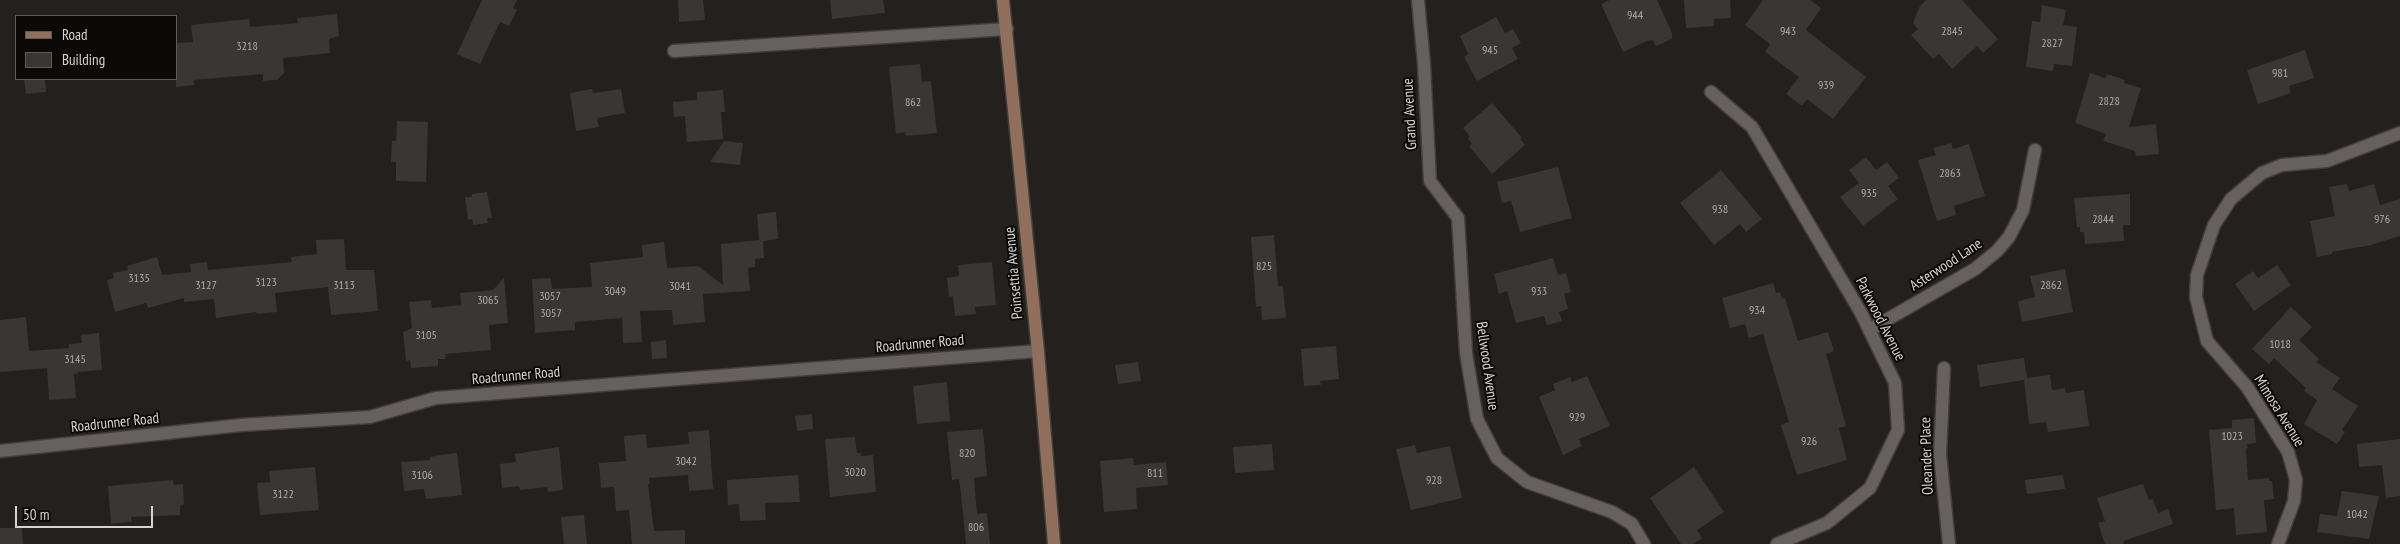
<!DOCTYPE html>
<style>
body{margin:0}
#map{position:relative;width:2400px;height:544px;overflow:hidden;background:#24201d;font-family:"PT Sans Narrow",sans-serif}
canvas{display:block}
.legend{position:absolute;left:15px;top:15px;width:162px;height:65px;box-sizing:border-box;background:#0c0a09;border:1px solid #5d5a59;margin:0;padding:6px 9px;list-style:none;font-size:15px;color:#d6d3d2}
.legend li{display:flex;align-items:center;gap:10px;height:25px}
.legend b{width:25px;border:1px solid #5d5a59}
.scale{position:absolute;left:15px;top:506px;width:138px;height:22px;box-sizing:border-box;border:2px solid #d6d3d2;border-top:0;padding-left:6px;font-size:15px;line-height:18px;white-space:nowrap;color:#d6d3d2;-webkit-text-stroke:4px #0c0a09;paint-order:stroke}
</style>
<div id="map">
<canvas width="2400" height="544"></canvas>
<ul class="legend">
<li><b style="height:6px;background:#926e5d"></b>Road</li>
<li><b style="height:14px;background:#3a3633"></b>Building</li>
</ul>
<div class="scale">50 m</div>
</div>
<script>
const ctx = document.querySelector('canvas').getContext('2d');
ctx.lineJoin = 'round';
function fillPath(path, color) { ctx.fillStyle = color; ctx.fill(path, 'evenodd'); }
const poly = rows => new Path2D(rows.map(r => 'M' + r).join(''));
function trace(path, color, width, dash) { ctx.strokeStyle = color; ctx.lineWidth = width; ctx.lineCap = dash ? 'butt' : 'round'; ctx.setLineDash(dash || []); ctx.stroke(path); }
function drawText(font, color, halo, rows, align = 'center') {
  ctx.font = font + ' "PT Sans Narrow",sans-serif'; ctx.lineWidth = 4; ctx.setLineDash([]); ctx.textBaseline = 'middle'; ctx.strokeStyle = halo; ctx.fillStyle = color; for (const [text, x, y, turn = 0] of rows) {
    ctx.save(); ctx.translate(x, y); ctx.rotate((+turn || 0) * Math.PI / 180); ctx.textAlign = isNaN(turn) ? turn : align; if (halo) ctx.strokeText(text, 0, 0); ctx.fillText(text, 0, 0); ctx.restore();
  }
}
const building = poly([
 [482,0,517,0,513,8,517,10,509,26,500,22,480,64,457,54],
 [678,0,703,0,705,20,679,22],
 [830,0,883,0,885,13,832,19],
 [1610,0,1657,0,1672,33,1672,39,1656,46,1653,40,1647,41,1623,52,1601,4],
 [1684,0,1730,0,1731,18,1714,19,1714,26,1686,28],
 [1763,0,1810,0,1821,8,1806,30,1866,77,1833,119,1807,99,1802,106,1786,94,1799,77,1765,52,1770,44,1745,25],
 [1926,0,1962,0,1998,39,1983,53,1977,46,1952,69,1939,54,1933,59,1911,35,1918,29,1913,23,1920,6],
 [2042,5,2066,10,2063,25,2077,27,2072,66,2054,64,2053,71,2026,67,2032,21,2040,22],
 [337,14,339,36,329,39,330,53,283,58,284,73,277,80,263,81,263,74,194,80,194,85,176,87,176,43,193,42,191,25,249,19,250,27,298,23,297,18],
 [1496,17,1505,33,1513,29,1521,43,1512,48,1518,59,1477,81,1464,57,1468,54,1460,36],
 [2305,50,2314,78,2289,86,2291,93,2258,104,2247,70],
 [920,64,922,82,931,81,937,133,906,136,905,132,896,134,889,67],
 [2090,73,2105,78,2107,74,2125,80,2124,83,2141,88,2129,127,2156,124,2159,154,2136,156,2135,151,2103,141,2106,134,2075,123],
 [24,79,45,79,46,92,26,94],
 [592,89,593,93,621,89,625,113,597,118,599,127,576,131,570,93],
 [723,90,725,112,721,112,723,139,687,142,685,116,674,117,673,102,697,100,697,92],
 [1492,103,1522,138,1520,139,1525,145,1492,174,1469,146,1472,144,1468,139,1470,137,1463,128],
 [397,121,428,122,426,182,396,181,396,162,391,162,392,141,396,141],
 [724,141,743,143,740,165,710,162],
 [1951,143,1953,149,1969,144,1985,196,1954,206,1956,215,1937,221,1918,160,1936,155,1933,148],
 [1866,157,1876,170,1887,162,1899,178,1888,186,1898,199,1863,226,1840,197,1859,183,1849,170],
 [1558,167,1572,218,1520,232,1511,201,1502,203,1497,182],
 [1721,170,1762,219,1746,232,1740,224,1714,245,1680,203],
 [2347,184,2349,191,2374,184,2380,205,2400,199,2400,236,2371,245,2332,252,2332,254,2317,257,2310,221,2335,216,2329,187],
 [487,192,492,218,487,218,488,223,473,225,472,219,468,220,465,197,472,197,472,194],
 [2130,194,2130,225,2123,225,2124,241,2085,244,2084,232,2080,232,2080,227,2077,227,2074,198],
 [776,212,778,239,763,241,764,258,755,259,755,267,748,268,750,291,703,294,705,322,673,325,672,310,640,311,642,342,623,343,622,318,575,322,575,330,535,333,532,279,551,278,552,289,592,287,590,263,643,257,642,245,664,242,667,268,698,266,723,285,721,244,759,240,757,214],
 [1274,235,1278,286,1283,286,1286,318,1262,320,1261,306,1256,307,1251,237],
 [344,239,346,270,374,270,378,311,331,315,328,287,275,293,277,312,257,314,256,312,216,318,214,299,184,302,184,298,148,308,146,303,115,312,107,280,114,278,113,273,128,270,127,266,157,257,162,275,191,272,190,264,207,262,208,270,292,262,291,257,317,254,316,240],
 [1553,258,1558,275,1566,273,1571,292,1564,294,1568,309,1559,312,1562,321,1547,325,1544,316,1516,323,1507,291,1499,294,1494,274],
 [992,262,996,305,975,307,976,314,955,316,953,296,949,297,947,278,959,276,958,265],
 [2277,265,2291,285,2254,311,2235,284,2253,271,2258,278],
 [2065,269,2073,312,2022,322,2018,301,2035,297,2030,276],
 [504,278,508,323,489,325,491,350,445,354,446,359,438,359,438,366,411,368,410,360,406,361,403,332,412,328,409,302,431,300,432,308,461,305,460,293,493,290],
 [1773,283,1776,293,1780,292,1782,299,1785,298,1798,341,1828,332,1834,351,1826,354,1846,426,1839,428,1847,460,1797,475,1781,425,1789,422,1763,334,1749,338,1745,324,1730,328,1722,298],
 [2291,307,2312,327,2299,340,2319,359,2316,362,2340,378,2332,389,2358,406,2342,430,2345,432,2337,444,2304,424,2317,400,2304,391,2306,388,2274,358,2269,364,2252,349],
 [26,317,29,351,69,348,69,344,82,343,81,335,99,333,102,370,77,372,78,374,74,374,76,398,49,400,47,368,0,372,0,320],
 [666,340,667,358,652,359,651,342],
 [1336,346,1339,379,1320,381,1321,385,1304,386,1301,349],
 [2024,358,2027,378,2050,375,2052,390,2065,388,2066,393,2084,390,2089,426,2048,432,2046,422,2029,424,2024,380,1980,387,1977,365],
 [1138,362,1141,381,1118,384,1115,365],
 [1587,376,1610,426,1579,439,1582,446,1563,455,1539,397,1555,390,1553,384,1570,377,1572,382],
 [947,382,950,421,917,424,913,386],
 [812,414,813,429,797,431,795,416],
 [2254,418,2256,443,2247,444,2248,448,2246,449,2248,480,2269,478,2269,481,2272,481,2274,499,2264,500,2267,532,2236,535,2234,508,2216,510,2209,430,2232,428,2232,420],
 [983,429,987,476,974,478,977,514,987,513,990,544,966,544,961,494,959,479,952,480,947,432],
 [709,430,713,489,689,491,688,475,649,478,650,484,648,484,654,531,685,530,685,544,632,544,629,510,616,511,614,487,601,488,599,463,626,461,624,436,646,434,647,448,689,444,688,432],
 [855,437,857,453,861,453,861,456,873,455,876,492,830,497,825,439],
 [2400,439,2400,496,2386,498,2382,465,2359,467,2357,444],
 [1272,444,1274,470,1235,473,1233,447],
 [1415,445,1417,453,1450,446,1462,498,1411,510,1396,449],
 [559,447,563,490,548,492,547,487,520,490,519,486,502,488,500,464,516,462,515,454],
 [457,453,462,495,426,499,424,489,404,491,401,462,430,460,430,457,440,455],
 [1133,458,1134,465,1166,462,1168,485,1136,488,1137,509,1104,512,1100,461],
 [315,467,319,510,260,515,257,483,270,482,269,471],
 [1694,467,1724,512,1697,530,1702,538,1693,544,1681,544,1650,498],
 [798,475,800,502,765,503,766,520,740,521,739,504,728,505,727,480],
 [2063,475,2065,489,2027,494,2025,480],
 [173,480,174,485,183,484,184,504,180,505,180,515,131,517,132,522,111,524,108,486],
 [2143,484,2149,500,2153,499,2158,513,2168,509,2173,524,2123,541,2124,544,2105,544,2098,523,2105,521,2097,498],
 [2342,491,2379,496,2369,539,2317,532,2320,514,2337,516],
 [584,515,587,544,564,544,561,517],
 [0,528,22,528,23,544,0,544]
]);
const street = poly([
 [1418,0,1424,64,1430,181,1458,218,1466,353,1477,419,1497,458,1527,482,1612,512,1632,524,1644,544],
 [674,51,1007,29],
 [1711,92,1752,127,1861,313,1895,383,1898,430,1870,488,1827,523,1777,544],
 [1869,330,1975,269,1997,251,2009,237,2023,210,2035,150],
 [1944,368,1940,454,1949,544],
 [0,451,241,425,370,417,436,398,1038,351],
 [2278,544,2294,501,2296,480,2288,452,2247,387,2207,341,2196,297,2197,275,2214,225,2231,199,2262,173,2282,165,2327,161,2400,133]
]);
const secondary = poly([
 [1003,0,1038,351,1054,544]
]);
const numberNames = [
 ["944",1635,16],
 ["943",1788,32],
 ["2845",1952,32],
 ["2827",2052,44],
 ["3218",247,47],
 ["945",1490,51],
 ["981",2280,74],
 ["939",1826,86],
 ["2828",2109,102],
 ["862",913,103],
 ["2863",1950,174],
 ["935",1869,194],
 ["938",1720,210],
 ["2844",2103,220],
 ["976",2382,220],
 ["825",1264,267],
 ["3135",139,279],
 ["3123",266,283],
 ["3127",206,286],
 ["3113",344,286],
 ["2862",2051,286],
 ["3041",680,287],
 ["3049",615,292],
 ["933",1539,292],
 ["3057",550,297],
 ["3065",488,301],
 ["934",1757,311],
 ["3057",551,314],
 ["3105",426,336],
 ["1018",2280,345],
 ["3145",75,360],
 ["929",1577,418],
 ["1023",2232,437],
 ["926",1809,442],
 ["820",967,454],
 ["3042",686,462],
 ["3020",855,473],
 ["811",1155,474],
 ["3106",422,476],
 ["928",1434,481],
 ["3122",283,495],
 ["1042",2357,515],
 ["806",976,528]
];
const streetNames = [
 ["Grand Avenue",1410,114,-93],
 ["Asterwood Lane",1946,265,-33],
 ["Poinsettia Avenue",1014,273,-95],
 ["Parkwood Avenue",1880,319,63],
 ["Roadrunner Road",920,344,-5],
 ["Bellwood Avenue",1487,366,82],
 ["Roadrunner Road",516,376,-5],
 ["Mimosa Avenue",2279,411,58],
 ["Roadrunner Road",115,423,-6],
 ["Oleander Place",1927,456,-92]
];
fillPath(building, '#3a3633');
trace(street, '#413e3c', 15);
trace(secondary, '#413e3c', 15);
trace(street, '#66615e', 12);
trace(secondary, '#926e5d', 12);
drawText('12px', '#afacaa', null, numberNames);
drawText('15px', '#d6d3d2', '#0c0a09', streetNames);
</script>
